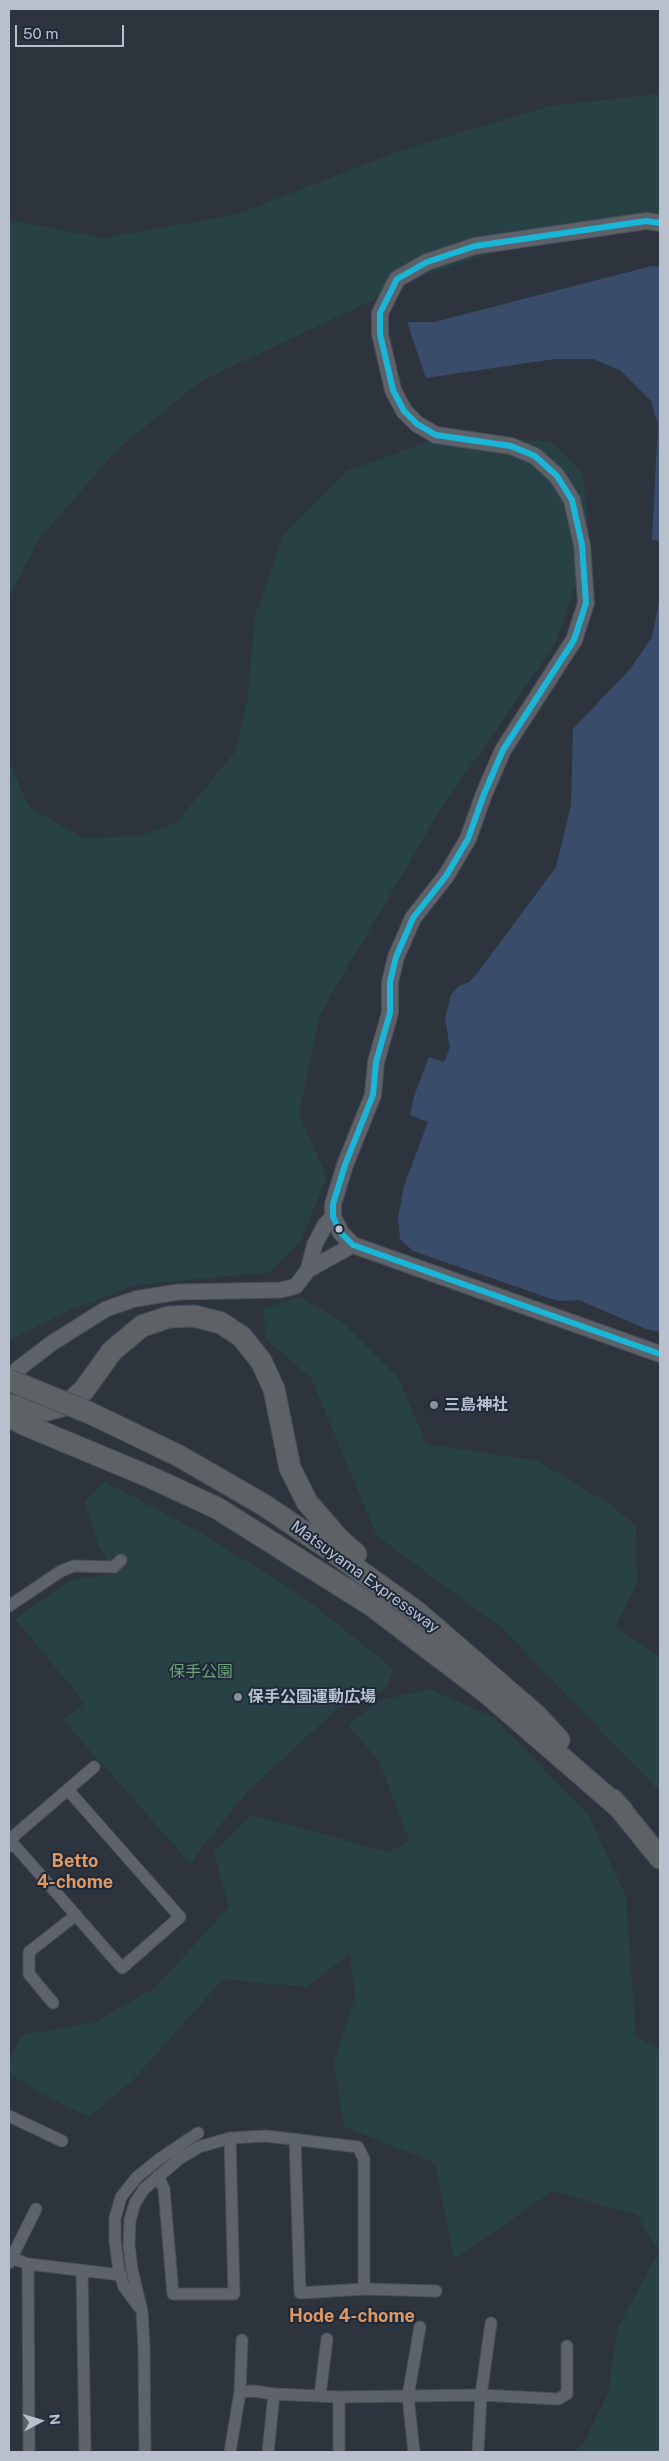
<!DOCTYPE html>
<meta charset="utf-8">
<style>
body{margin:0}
#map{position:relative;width:669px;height:2461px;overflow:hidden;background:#2d343e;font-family:"Public Sans",sans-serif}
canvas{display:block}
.frame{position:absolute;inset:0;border:10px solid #b8c0ce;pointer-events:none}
.north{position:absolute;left:15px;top:2396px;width:50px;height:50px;-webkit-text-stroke:4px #1e2a3a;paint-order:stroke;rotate:84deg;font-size:14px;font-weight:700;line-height:20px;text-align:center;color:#b8c0ce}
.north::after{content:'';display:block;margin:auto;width:18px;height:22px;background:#b8c0ce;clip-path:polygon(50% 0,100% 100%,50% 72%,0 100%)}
.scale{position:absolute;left:15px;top:25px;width:109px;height:22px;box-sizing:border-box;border:2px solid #b8c0ce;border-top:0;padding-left:6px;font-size:15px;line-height:18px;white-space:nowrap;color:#b8c0ce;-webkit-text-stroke:4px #1e2a3a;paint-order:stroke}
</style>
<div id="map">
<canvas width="669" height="2461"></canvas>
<div class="frame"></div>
<div class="north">N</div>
<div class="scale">50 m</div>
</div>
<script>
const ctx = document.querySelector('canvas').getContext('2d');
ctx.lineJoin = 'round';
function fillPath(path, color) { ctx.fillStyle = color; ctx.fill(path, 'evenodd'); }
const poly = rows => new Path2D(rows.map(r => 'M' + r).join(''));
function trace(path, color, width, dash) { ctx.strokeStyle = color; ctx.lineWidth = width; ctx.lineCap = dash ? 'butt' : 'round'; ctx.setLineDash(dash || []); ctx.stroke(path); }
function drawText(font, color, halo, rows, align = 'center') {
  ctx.font = font + ' "Public Sans","Noto Sans JP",sans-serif'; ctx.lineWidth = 4; ctx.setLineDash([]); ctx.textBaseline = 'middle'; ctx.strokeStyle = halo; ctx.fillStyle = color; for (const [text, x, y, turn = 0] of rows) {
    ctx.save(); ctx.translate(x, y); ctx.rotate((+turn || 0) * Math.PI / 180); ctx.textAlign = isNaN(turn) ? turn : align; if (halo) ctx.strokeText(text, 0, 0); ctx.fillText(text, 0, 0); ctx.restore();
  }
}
const green = poly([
 [660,94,660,222,502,250,426,275,199,382,118,449,39,539,9,597,9,220,103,238,235,215,399,151,550,106],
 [446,435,552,442,583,474,590,546,555,644,439,812,320,1014,299,1114,327,1177,300,1242,270,1272,136,1285,72,1309,9,1341,9,762,29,807,83,838,138,836,176,823,235,752,248,697,255,616,283,536,347,471],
 [299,1297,340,1320,398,1378,427,1444,538,1461,609,1504,636,1526,637,1583,615,1628,660,1656,660,1792,502,1628,377,1536,311,1378,266,1339,263,1309],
 [104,1481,196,1530,298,1593,394,1669,385,1689,339,1707,247,1792,202,1847,191,1864,63,1720,85,1703,15,1619,71,1580,115,1574,98,1544,85,1502],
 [429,1689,492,1716,588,1814,626,1896,636,2037,660,2049,660,2452,574,2452,583,2444,608,2393,618,2328,659,2251,637,2215,553,2191,454,2259,435,2163,344,2127,334,2062,355,1996,350,1954,306,1987,223,1979,135,2078,89,2117,41,2094,9,2073,9,2061,22,2035,93,2023,155,1988,229,1907,214,1852,251,1815,389,1852,409,1840,379,1761,348,1725,378,1701]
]);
const water = poly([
 [652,266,660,267,660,541,652,540,658,424,651,401,620,370,593,359,554,359,426,378,407,322,434,322],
 [660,597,660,1332,646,1329,579,1300,558,1301,413,1251,400,1239,398,1218,404,1186,428,1122,410,1115,414,1096,429,1057,444,1062,450,1048,445,1018,451,995,459,986,469,982,476,975,556,867,571,805,573,729,631,668,652,637]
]);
const minor = poly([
 [9,1606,61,1571,74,1566,114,1567,121,1560],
 [9,1845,16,1847,122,1968,180,1917,68,1790],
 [9,1846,15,1835,94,1767],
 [53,2003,29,1974,29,1952,76,1915],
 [9,2116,62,2141],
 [295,2139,300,2293,364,2289,436,2291],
 [158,2176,164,2189,173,2294,234,2294,230,2138],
 [9,2257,28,2264,121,2275],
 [9,2263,36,2209],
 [28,2264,29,2452],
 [82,2271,85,2452],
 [138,2306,124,2287,119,2271,115,2241,115,2218,121,2197,137,2177,158,2160,198,2133],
 [240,2392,254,2391,274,2394,339,2397,481,2395,558,2399,567,2394,567,2346],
 [320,2395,327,2339],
 [339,2397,339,2452],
 [145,2452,144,2347,142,2311,132,2270,129,2245,130,2220,135,2203,144,2189,179,2159,199,2147,230,2138,266,2136,358,2147,364,2159,364,2289],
 [230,2452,240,2392,242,2340],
 [268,2452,274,2394],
 [414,2452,408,2396,420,2327],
 [478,2452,481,2395,491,2323]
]);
const tertiary = poly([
 [333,1217,325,1225,315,1244,308,1270,353,1245],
 [9,1379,18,1369,52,1343,106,1309,135,1299,178,1292,281,1290,296,1286,308,1270]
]);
const secondary = poly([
 [660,223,646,221,475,246,427,262,397,279,380,313,380,334,393,390,404,411,417,424,436,435,511,446,535,456,557,476,572,500,582,545,586,603,574,640,503,750,484,794,468,839,446,876,413,918,396,957,390,982,390,1013,376,1062,373,1095,345,1165,333,1204,333,1217,341,1233,353,1245,660,1354]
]);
const motorway = poly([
 [9,1405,47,1410,69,1404,84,1390,112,1351,142,1326,169,1317,194,1316,221,1323,242,1337,261,1361,274,1389,290,1468,307,1502,339,1539,356,1554],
 [90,1413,179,1456,264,1505,332,1551,417,1612,537,1716,559,1740],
 [9,1416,23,1424,150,1477,217,1508,371,1605,487,1693,622,1810],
 [613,1800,660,1858]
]);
const motorwayBridge = poly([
 [9,1380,90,1413]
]);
const bus1 = poly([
 [660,223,646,221,475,246,427,262,397,279,380,313,380,334,393,390,404,411,417,424,436,435,511,446,535,456,557,476,572,500,582,545,586,603,574,640,503,750,484,794,468,839,446,876,413,918,396,957,390,982,390,1013,376,1062,373,1095,345,1165,333,1204,333,1217,341,1233,353,1245,660,1354]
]);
const markers = [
 [339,1229,4.5,"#b8c0ce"],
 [434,1405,5,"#878f9c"],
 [238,1697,5,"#878f9c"]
];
const poiNames = [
 ["三島神社",444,1405],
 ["保手公園運動広場",248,1697]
];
const streetNames = [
 ["Matsuyama Expressway",365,1577,36]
];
const parkNames = [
 ["保手公園",201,1672]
];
const neighbourhoodNames = [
 ["Betto",75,1861],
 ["4-chome",75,1882],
 ["Hode 4-chome",352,2316]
];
fillPath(green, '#284145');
fillPath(water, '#394d6b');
trace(minor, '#4a4f56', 13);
trace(tertiary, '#4a4f56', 17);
trace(secondary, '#4a4f56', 18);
trace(motorway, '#4a5059', 23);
trace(minor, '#5e636b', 11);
trace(tertiary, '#5e636b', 15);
trace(secondary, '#5c616a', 16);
trace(motorway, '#5e6165', 21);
trace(motorwayBridge, '#4a5059', 23, []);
trace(motorwayBridge, '#5e6165', 21);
trace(bus1, '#1ab6d8', 6);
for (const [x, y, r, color] of markers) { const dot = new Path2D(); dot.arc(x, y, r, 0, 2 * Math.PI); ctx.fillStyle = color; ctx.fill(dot); trace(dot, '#1e2a3a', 2); }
drawText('bold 16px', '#b8c0ce', '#1e2a3a', poiNames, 'left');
drawText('16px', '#b8c0ce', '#1e2a3a', streetNames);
drawText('16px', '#6da179', '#1e2a3a', parkNames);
drawText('bold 18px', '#df9862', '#1e2a3a', neighbourhoodNames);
</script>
